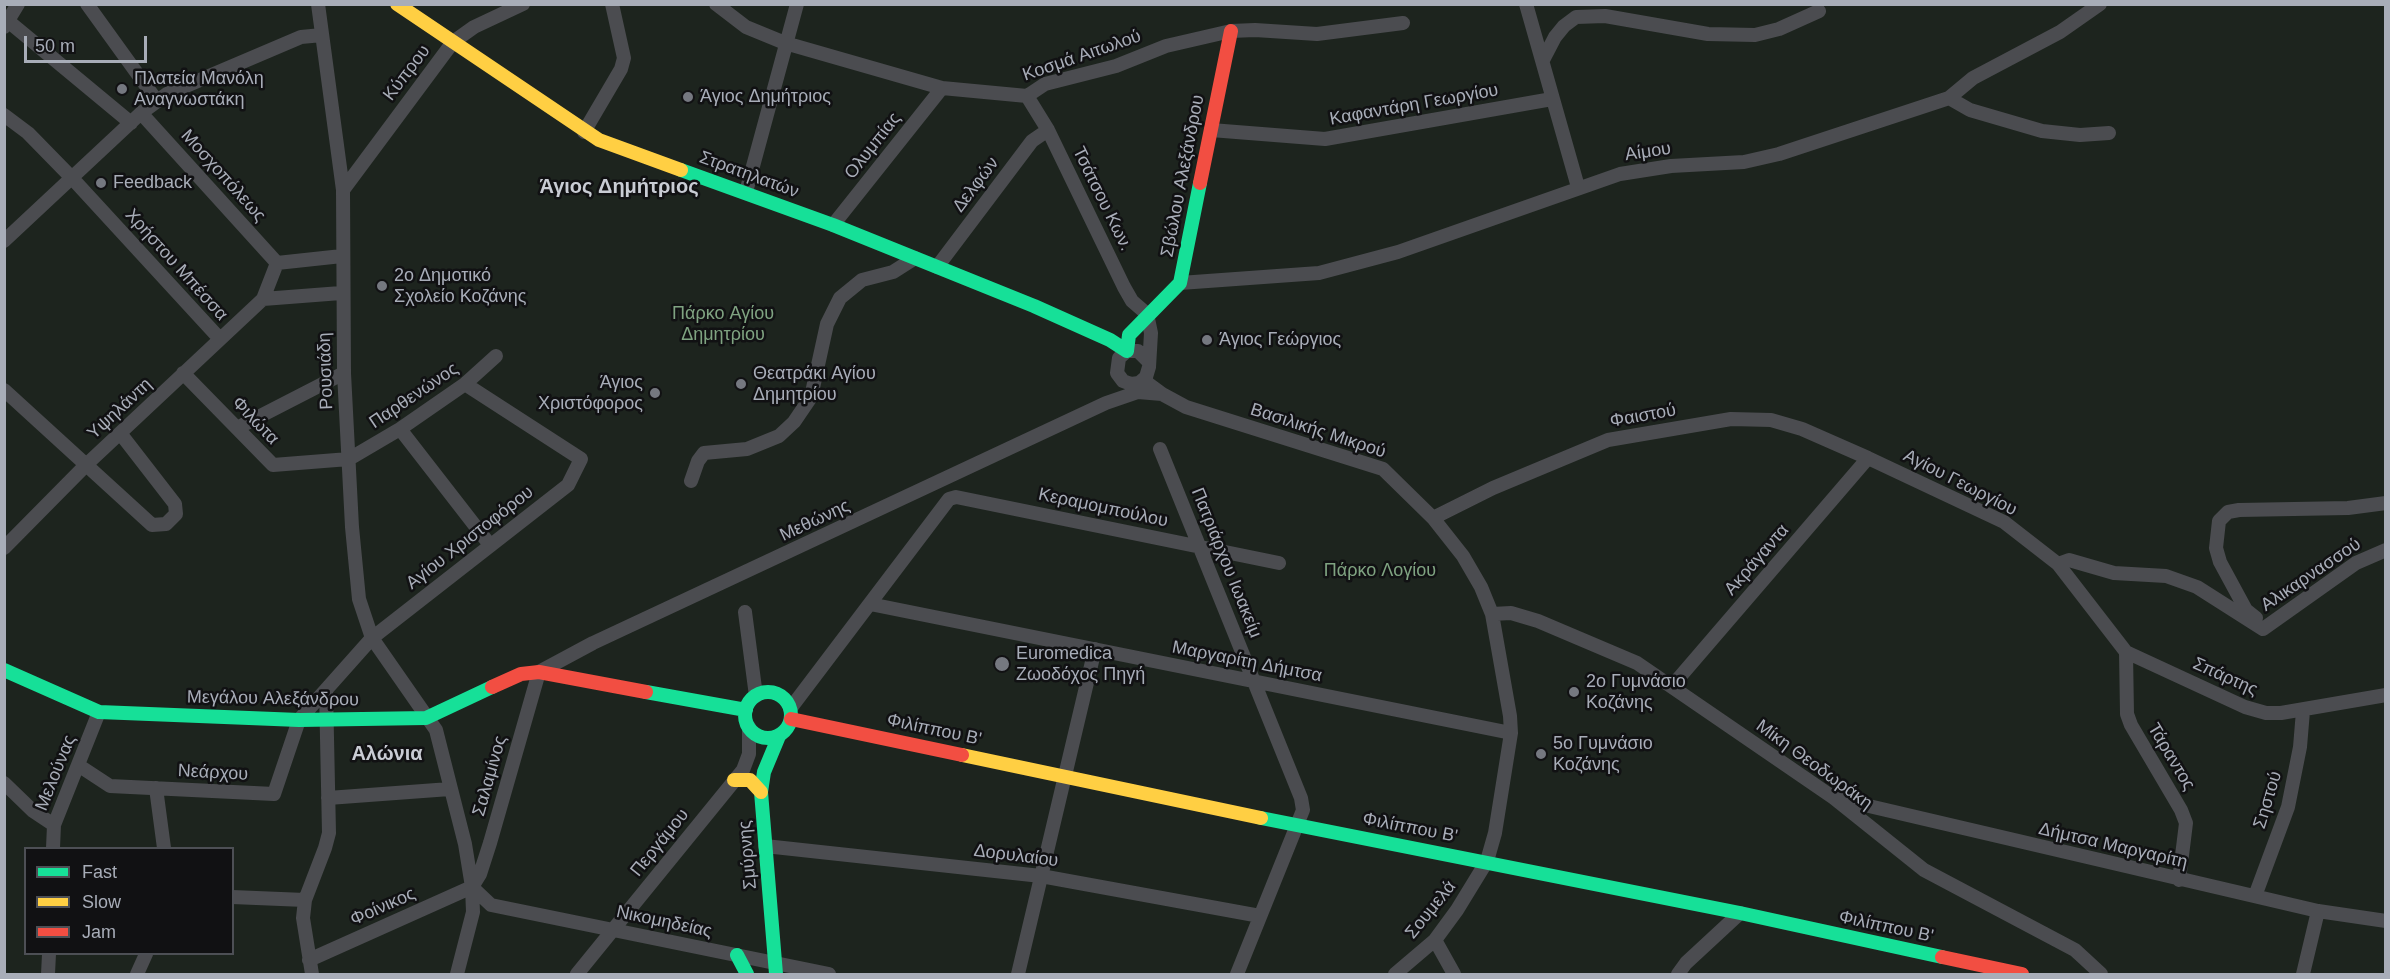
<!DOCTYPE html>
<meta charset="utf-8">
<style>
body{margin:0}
#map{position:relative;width:2390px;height:979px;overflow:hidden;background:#171717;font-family:Helvetica,sans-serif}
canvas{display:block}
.frame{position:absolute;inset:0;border:6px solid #a8adb8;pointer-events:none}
.legend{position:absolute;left:24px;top:847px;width:210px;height:108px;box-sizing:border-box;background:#111113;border:2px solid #4d4f55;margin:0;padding:8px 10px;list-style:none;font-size:18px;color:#a8adb8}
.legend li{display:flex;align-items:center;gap:12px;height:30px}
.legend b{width:30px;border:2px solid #4d4f55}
.scale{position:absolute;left:24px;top:36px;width:123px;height:27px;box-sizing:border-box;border:3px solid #a8adb8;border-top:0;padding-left:8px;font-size:18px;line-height:21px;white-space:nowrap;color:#a8adb8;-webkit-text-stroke:4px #111113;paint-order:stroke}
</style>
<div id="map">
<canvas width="2390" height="979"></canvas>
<div class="frame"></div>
<ul class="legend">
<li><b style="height:8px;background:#16e098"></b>Fast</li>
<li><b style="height:8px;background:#ffcf43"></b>Slow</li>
<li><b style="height:8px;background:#f24e42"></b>Jam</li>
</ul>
<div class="scale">50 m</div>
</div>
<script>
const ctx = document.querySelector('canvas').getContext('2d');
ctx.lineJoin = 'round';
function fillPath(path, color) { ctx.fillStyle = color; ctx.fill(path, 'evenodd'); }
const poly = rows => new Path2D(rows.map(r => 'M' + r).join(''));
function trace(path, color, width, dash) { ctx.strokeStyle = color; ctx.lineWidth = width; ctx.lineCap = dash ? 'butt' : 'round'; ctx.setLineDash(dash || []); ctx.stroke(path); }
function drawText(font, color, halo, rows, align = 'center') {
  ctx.font = font + ' Helvetica,sans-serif'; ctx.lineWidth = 5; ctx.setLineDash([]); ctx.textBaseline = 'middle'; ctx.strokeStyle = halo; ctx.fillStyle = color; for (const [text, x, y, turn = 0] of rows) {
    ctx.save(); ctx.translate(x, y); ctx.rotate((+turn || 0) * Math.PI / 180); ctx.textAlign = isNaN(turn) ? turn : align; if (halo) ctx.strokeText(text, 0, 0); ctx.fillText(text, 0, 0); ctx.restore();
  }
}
const green = poly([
 [4,5,2385,5,2385,974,5,974],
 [26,848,232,848,232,954,26,954]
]);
const street = poly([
 [87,4,157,101],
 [318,4,343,190,344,373,352,527,359,599,372,638,436,730,465,844,472,887,473,912,457,974],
 [716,4,746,27,785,43,942,88,1027,96,1045,84,1116,66,1166,46,1231,31,1255,30,1317,34,1403,23],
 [1526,4,1578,187],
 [8,21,131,123],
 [4,27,18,4],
 [1543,60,1555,37,1564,26,1576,17,1605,16,1708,34,1755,35,1779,29,1819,11],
 [1027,96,1048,130,1124,287,1132,301,1147,314,1151,333,1149,367,1146,377,1139,383,1131,384,1123,381,1117,373,1119,358,1127,351,1138,351,1149,362],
 [1949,98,1970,110,2042,131,2080,135,2109,133],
 [141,113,277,263],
 [4,115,28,133,72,178,220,339],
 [1211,130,1325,139,1552,99],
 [584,132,621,69,624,58,612,4],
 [343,190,453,42,474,27,523,4],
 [746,192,797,4],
 [833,225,942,88],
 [4,241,141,113,167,94,301,37,322,35],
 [937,267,1032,141,1048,130],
 [1180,283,1319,273,1398,252,1620,174,1671,166,1744,162,1779,154,1949,98,1973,78,2060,32,2100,4],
 [263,299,341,293],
 [183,373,273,465,349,459,400,429,465,384,496,356],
 [1143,380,1162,394,1186,407,1383,469,1433,518,1463,556,1481,587,1492,614,1510,716,1511,733,1495,833,1487,861,1457,910,1435,940,1395,974],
 [4,390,152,525,166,524,176,514,175,504,120,433],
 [237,428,344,373],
 [400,429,490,545],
 [1160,449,1301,798,1303,810,1297,825,1237,974],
 [691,481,698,461,704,453,747,449,779,436,794,422,811,397,827,324,840,298,862,280,893,272,915,258],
 [1433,518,1493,488,1608,440,1731,419,1771,420,1802,429,1868,458,2004,522,2058,564,2126,652,2245,707,2266,713,2281,713,2386,695],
 [4,548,87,464,263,299,277,263,342,256],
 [2058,564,2069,560,2114,573,2166,576,2197,587,2263,629,2356,563,2386,550],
 [870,604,1511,733],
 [745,612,756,696],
 [1492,614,1511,613,1538,621,1637,663,1834,798,1924,870,2075,950,2101,974],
 [2256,618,2246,610,2220,562,2216,548,2219,521,2228,512,2239,510,2348,508,2386,503],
 [2126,652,2127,714,2131,725,2181,810,2186,823,2179,880],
 [1672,686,1868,458],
 [790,709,949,499,956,497,1279,563],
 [78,765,110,786,274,794,299,720,372,638,568,485,581,459,465,384],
 [4,783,33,811,54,825],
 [156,788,164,848],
 [328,798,450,789],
 [1839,799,2318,911,2386,921],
 [765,846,1041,876,1260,916],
 [53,848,54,825,99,712],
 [472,887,480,874,490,843,539,672,593,643,1106,403,1138,392,1162,394],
 [472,887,491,905,829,974],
 [2255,896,2288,807,2300,747,2303,711],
 [232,897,305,900],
 [1435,940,1454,974],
 [309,960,472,887],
 [48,974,49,954],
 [137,974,146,954],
 [312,974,303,918,305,900,325,848,329,833,326,690],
 [577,974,743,770,749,754,749,727],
 [1018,974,1095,649],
 [1678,974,1686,963,1740,913],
 [2303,974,2318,911]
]);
const fast = poly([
 [681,170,833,225,1034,306,1110,340,1127,351,1129,335,1180,283,1200,183],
 [4,670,99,712,299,720,426,718,492,687],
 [646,692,746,710],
 '745 715a23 23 0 1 1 46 0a23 23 0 1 1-46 0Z',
 [1261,818,1740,913,1942,957],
 [737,955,747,974],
 [776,974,761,792,764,772,779,736]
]);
const slow = poly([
 [397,4,599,140,681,170],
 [962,755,1261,818],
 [734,780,750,780,761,792]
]);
const jam = poly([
 [1200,183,1231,31],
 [492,687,521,674,539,672,646,692],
 [791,719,962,755],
 [1942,957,2022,974]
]);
const markers = [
 [122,89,6,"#757880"],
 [688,97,6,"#757880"],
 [101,183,6,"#757880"],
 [382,286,6,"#757880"],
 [1207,340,6,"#757880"],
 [741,384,6,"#757880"],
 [655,393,6,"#757880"],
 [1002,664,8,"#757880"],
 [1574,692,6,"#757880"],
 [1541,754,6,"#757880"]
];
const streetNames = [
 ["Κοσμά Αιτωλού",1082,56,-19],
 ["Κύπρου",407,73,-53],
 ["Καφαντάρη Γεωργίου",1414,105,-10],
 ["Ολυμπίας",873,146,-52],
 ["Αίμου",1648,152,-8],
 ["Στρατηλατών",749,175,20],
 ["Μοσχοπόλεως",223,176,48],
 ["Σβώλου Αλεξάνδρου",1183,176,-79],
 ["Δελφών",976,185,-53],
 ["Τσάτσου Κων.",1102,199,64],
 ["Χρήστου Μπέσσα",176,265,48],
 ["Ρουσιάδη",326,371,-92],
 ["Παρθενώνος",414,396,-34],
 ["Υψηλάντη",120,409,-43],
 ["Φαιστού",1643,416,-10],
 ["Φιλώτα",255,421,46],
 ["Βασιλικής Μικρού",1318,431,18],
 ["Αγίου Γεωργίου",1960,483,27],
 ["Κεραμομπούλου",1103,508,12],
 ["Μεθώνης",815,521,-25],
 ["Αγίου Χριστοφόρου",470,538,-38],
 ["Ακράγαντα",1757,560,-49],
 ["Πατριάρχου Ιωακείμ",1226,563,68],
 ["Αλικαρνασσού",2311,575,-34],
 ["Μαργαρίτη Δήμτσα",1247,662,11],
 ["Σπάρτης",2225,677,24],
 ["Μεγάλου Αλεξάνδρου",273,699,1],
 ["Φιλίππου Β'",934,730,12],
 ["Τάραντος",2171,757,59],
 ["Μίκη Θεοδωράκη",1814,765,36],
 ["Μελούνας",56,773,-68],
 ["Νεάρχου",213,773,3],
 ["Σαλαμίνος",490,776,-74],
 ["Σηστού",2268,800,-73],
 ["Φιλίππου Β'",1410,828,11],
 ["Περγάμου",660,843,-51],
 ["Δήμτσα Μαργαρίτη",2113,846,13],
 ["Σμύρνης",748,855,-95],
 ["Δορυλαίου",1016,856,7],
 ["Φοίνικος",383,907,-24],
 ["Σουμελά",1431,910,-51],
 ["Νικομηδείας",664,922,12],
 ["Φιλίππου Β'",1886,927,12]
];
const poiNames = [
 ["Πλατεία Μανόλη",134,79],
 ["Αναγνωστάκη",134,100],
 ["Άγιος Δημήτριος",700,97],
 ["Feedback",113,183],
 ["2ο Δημοτικό",394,276],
 ["Σχολείο Κοζάνης",394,297],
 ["Άγιος Γεώργιος",1219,340],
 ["Θεατράκι Αγίου",753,374],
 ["Δημητρίου",753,395],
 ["Άγιος",643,383,"right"],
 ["Χριστόφορος",643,404,"right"],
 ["Euromedica",1016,654],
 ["Ζωοδόχος Πηγή",1016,675],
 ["2o Γυμνάσιο",1586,682],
 ["Κοζάνης",1586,703],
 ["5o Γυμνάσιο",1553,744],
 ["Κοζάνης",1553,765]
];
const parkNames = [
 ["Πάρκο Αγίου",723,314],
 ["Δημητρίου",723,335],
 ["Πάρκο Λογίου",1380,571]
];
const neighbourhoodNames = [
 ["Άγιος Δημήτριος",619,187],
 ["Αλώνια",387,754]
];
fillPath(green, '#1d241e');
trace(street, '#4b4c50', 14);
trace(fast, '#16e098', 14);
trace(slow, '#ffcf43', 14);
trace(jam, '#f24e42', 14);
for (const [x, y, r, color] of markers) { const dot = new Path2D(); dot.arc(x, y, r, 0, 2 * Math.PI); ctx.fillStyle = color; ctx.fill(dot); trace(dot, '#111113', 2); }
drawText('18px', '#a8adb8', '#111113', streetNames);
drawText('18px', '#a8adb8', '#111113', poiNames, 'left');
drawText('18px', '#7fa381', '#111113', parkNames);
drawText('bold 20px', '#c9ccd4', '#111113', neighbourhoodNames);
</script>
